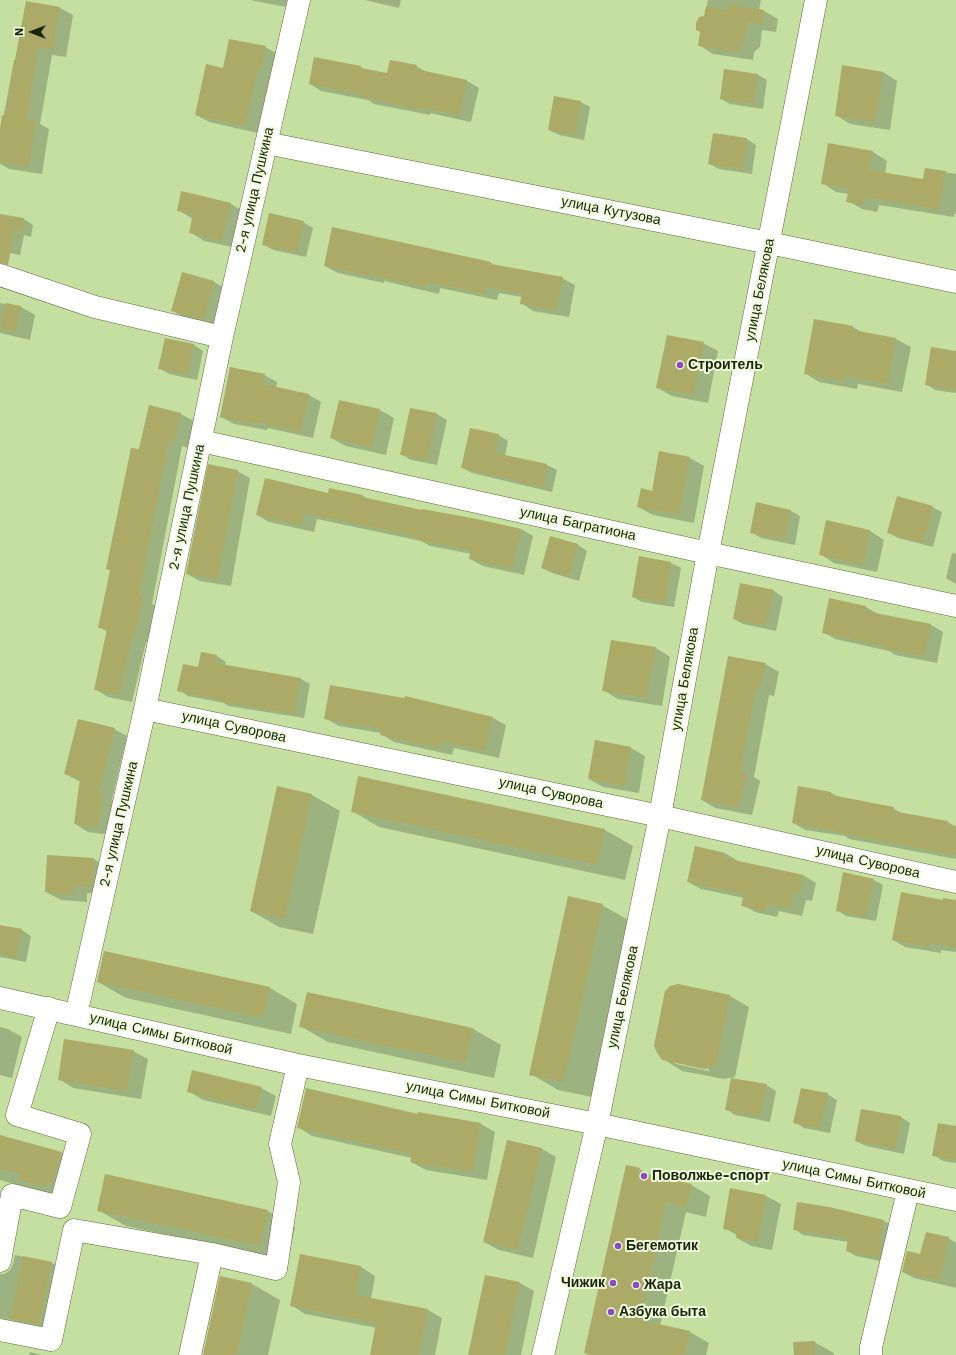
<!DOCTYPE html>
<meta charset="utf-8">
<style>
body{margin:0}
#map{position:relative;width:956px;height:1355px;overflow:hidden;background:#c4dfa0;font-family:"Work Sans",sans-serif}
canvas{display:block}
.north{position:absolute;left:12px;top:12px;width:40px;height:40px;-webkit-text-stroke:3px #edfbdb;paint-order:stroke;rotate:270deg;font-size:11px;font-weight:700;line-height:16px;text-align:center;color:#1c260d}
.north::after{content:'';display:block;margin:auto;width:14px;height:18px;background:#1c260d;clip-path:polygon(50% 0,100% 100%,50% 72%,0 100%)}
</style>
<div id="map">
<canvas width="956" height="1355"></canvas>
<div class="north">N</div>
</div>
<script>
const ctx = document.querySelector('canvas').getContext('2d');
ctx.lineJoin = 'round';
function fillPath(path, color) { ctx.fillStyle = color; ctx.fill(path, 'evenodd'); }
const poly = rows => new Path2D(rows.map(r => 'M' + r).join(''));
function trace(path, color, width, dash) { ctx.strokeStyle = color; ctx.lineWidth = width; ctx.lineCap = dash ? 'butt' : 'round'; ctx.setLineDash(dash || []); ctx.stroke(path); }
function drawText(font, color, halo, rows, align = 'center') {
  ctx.font = font + ' "Work Sans",sans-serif'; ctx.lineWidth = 4; ctx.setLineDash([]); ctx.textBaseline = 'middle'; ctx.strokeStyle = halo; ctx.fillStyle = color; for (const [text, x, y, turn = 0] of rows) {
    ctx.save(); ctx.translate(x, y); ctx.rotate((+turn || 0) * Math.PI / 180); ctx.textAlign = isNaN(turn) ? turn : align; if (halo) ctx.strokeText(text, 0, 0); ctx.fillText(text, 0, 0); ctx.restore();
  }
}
const shadow = poly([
 [250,0,287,0,286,7],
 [365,0,401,0,399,8],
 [708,0,761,0,759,10,764,11,778,19,776,32,762,30,760,47,754,52,753,60,713,54,699,45],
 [27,2,60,8,73,15,66,57,52,55,40,124,49,129,42,174,9,169,0,164,0,135],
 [265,47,279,55,258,133,209,122,196,115,224,69],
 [315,58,361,67,365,70,388,74,416,66,428,73,467,81,479,88,471,122,430,113,430,115,374,104,368,100,321,91,310,84],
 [843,66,883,72,897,81,890,130,850,124,836,115],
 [758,75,767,80,763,109,730,104,721,99],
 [581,102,590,107,584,140,559,135,549,130],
 [714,134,747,139,756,145,752,174,719,169,709,164],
 [829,144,873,152,887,161,885,174,924,181,926,169,956,174,956,214,954,214,954,217,879,205,877,212,862,209,848,201,849,194,836,192,822,183],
 [231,204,245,212,237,248,204,241,190,232,193,219,178,210],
 [0,215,24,219,33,225,31,237,24,235,20,255,0,251],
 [303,222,313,228,306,257,273,250,263,244],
 [333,228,491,263,495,266,562,278,575,285,569,317,533,311,521,303,522,297,499,293,497,300,440,288,439,294,384,281,384,283,338,273,325,266],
 [182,273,214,282,223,287,214,325,182,316,173,311],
 [0,303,21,307,35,315,30,340,0,333],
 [852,327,862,332,896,339,911,347,902,392,858,384,857,389,819,382,805,373],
 [165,339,194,345,203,351,197,380,169,374,159,368],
 [703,343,718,351,708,403,672,396,658,388],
 [956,352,956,393,935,390,926,384],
 [264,375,277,382,276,388,309,395,321,402,313,438,268,428,267,430,234,424,221,417],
 [150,406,181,414,194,421,188,448,182,446,152,604,156,606,148,642,146,642,132,702,108,697,95,689,108,632,99,627,111,571,108,569],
 [411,409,437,414,447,420,437,465,411,460,401,454],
 [380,410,394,418,386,455,346,446,331,438],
 [499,435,508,441,505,456,547,465,557,470,552,492,472,473,463,468],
 [690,458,704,466,694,523,653,515,638,507],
 [237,471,250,478,231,586,200,581,187,574],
 [330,489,363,496,369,500,423,512,521,529,533,536,524,575,483,566,470,559,472,554,430,546,421,541,317,519,314,532,269,522,257,515,329,494],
 [757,504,791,511,800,516,795,545,761,538,751,532],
 [932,507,942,512,933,547,898,538,889,533],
 [827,522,870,531,884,540,877,572,834,563,820,554],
 [551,537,578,545,587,551,579,581,552,573,542,568],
 [952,553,956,554,956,584,946,578],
 [640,557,671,563,681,568,674,607,642,602,633,597],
 [774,591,783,597,776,631,743,624,734,619],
 [830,599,866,607,878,614,931,625,943,632,937,663,895,655,889,651,835,639,823,632],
 [656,648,670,657,662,706,618,699,603,690],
 [217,656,226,662,225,666,301,679,310,684,304,718,228,706,224,703,188,696,179,690,199,669],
 [765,664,779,672,774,696,769,695,754,777,760,781,752,815,715,808,702,800],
 [325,718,493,718,506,725,499,758,454,748,452,755,394,742,381,734,381,733,339,726],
 [114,729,127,736,112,799,116,802,111,835,88,832,75,824,81,782,65,774],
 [596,742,631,748,645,756,639,793,603,787,589,779],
 [359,777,605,830,633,846,625,880,379,827,352,811],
 [278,788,312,795,340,811,313,934,279,927,251,911],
 [831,793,839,797,893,808,903,814,948,822,956,827,956,859,849,839,845,836,805,830,793,823],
 [695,847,725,853,738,861,803,875,816,883,812,901,806,900,802,916,779,911,777,917,755,912,742,905,744,898,701,889,688,882],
 [94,859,108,868,106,895,87,893,87,902,61,900,46,892],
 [874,880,883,885,876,921,846,916,837,910],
 [944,901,956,901,956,952,941,950,941,953,905,947,893,940],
 [602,905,630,921,592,1097,558,1090,531,1074],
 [0,926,22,930,31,936,26,962,0,957],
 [98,982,270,988,297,1004,291,1034,126,998],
 [308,993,473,1029,501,1045,494,1078,328,1042,300,1026],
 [730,996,749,1007,735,1077,724,1079,682,1071,663,1059],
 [673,1061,709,1069,709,1071,676,1064],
 [0,1027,8,1029,22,1037,12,1078,0,1075],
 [133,1051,148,1059,141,1099,73,1088,59,1079],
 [766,1085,776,1091,770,1122,735,1115,726,1109],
 [261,1088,276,1096,271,1116,203,1100,188,1091],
 [827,1094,837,1100,830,1133,804,1128,795,1122],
 [862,1110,901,1117,910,1123,904,1154,866,1146,856,1141],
 [419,1115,481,1124,495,1132,487,1180,426,1170,411,1162,412,1158,312,1136,298,1127],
 [956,1127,956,1163,943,1161,934,1155],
 [0,1136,62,1153,81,1164,65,1198,0,1180],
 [508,1141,542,1149,556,1157,533,1258,499,1250,484,1242],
 [640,1169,652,1176,691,1185,710,1196,706,1217,686,1212,660,1326,690,1332,709,1343,706,1355,589,1355,585,1353],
 [731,1190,766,1196,781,1204,772,1250,751,1246,737,1238,737,1235,724,1228],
 [98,1210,268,1211,295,1227,288,1261,126,1226],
 [884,1221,893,1226,889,1263,856,1256,847,1251,849,1242,803,1235,794,1229],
 [948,1238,956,1243,956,1288,914,1278,903,1272,921,1255],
 [15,1255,52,1263,57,1265,44,1327,0,1318,0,1274,4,1274,10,1270,13,1264],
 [301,1255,361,1267,375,1276,371,1299,428,1310,442,1318,435,1355,371,1355,377,1328,305,1314,291,1305],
 [221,1277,252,1284,280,1300,268,1355,204,1355],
 [520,1283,534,1291,521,1355,469,1355],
 [814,1342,834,1353,834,1355,795,1355],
 [30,1352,42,1355,29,1355]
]);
const building = poly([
 [26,1,60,7,52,50,39,48,26,119,36,120,29,167,0,163,0,129,2,115,4,115,14,60,15,60],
 [729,4,764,10,762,25,748,22,745,39,740,44,739,52,698,46,700,32,696,30,696,23,699,17,704,16,706,6,728,10],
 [229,39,266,46,261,69,258,69,245,126,195,115,206,64,223,68],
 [314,57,361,66,361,68,387,73,390,60,417,65,416,69,467,80,460,116,419,107,418,109,362,97,362,95,309,84],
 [842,65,883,72,875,122,835,116],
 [724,69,758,74,754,104,720,99],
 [554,96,581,101,575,135,548,130],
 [713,133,747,138,743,169,708,164],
 [828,143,873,151,869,170,923,179,925,168,946,171,939,210,864,197,863,205,846,202,849,189,821,184],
 [181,191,231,203,222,241,189,233,193,214,177,211],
 [269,213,304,221,297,253,262,245],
 [0,214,24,218,22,232,14,231,8,265,0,263],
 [332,227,491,262,491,264,563,277,556,310,520,304,522,293,486,287,485,294,428,282,426,287,371,275,371,276,324,266],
 [182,272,214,281,204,320,171,311],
 [6,303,21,306,16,332,0,329],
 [814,319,853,326,852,330,896,338,888,384,844,376,843,381,804,374],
 [667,335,704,342,694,395,656,388],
 [165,338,194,344,188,375,158,369],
 [931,347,956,351,956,390,925,385],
 [230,367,265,374,263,384,309,394,301,432,255,422,255,424,220,417],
 [339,400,380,409,372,447,330,438],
 [149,405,181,413,175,441,169,440,139,596,143,597,135,635,133,635,119,695,94,690,107,629,98,628,110,570,106,569,131,448,139,449],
 [410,408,437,413,428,460,400,455],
 [470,428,499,434,495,453,547,464,543,487,461,468],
 [659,451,690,457,679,515,637,507,641,488,652,491],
 [208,464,238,470,218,579,186,574],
 [265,478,328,493,329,488,363,495,362,497,422,510,422,509,477,519,521,529,512,569,469,559,471,550,417,540,417,537,305,513,302,526,256,515],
 [897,496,933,506,923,543,887,533],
 [756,502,791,510,785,540,750,533],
 [826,520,870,530,863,565,819,555],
 [550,536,578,544,569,576,541,568],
 [639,556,671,562,665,603,632,597],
 [740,583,774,590,766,626,733,619],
 [829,598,866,606,865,611,931,624,925,656,882,648,882,646,822,633],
 [611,640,656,647,647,698,602,691],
 [201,652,217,655,215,663,301,678,295,714,218,701,218,699,177,691,183,664,198,667],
 [728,656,766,663,760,689,756,688,740,771,747,772,739,808,701,800],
 [330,685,404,698,405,696,493,717,485,751,440,741,439,748,380,735,381,729,324,719],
 [78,719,115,728,99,792,103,793,98,828,74,824,80,778,64,774],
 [595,740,631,747,624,786,588,779],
 [358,776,605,829,597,865,351,812],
 [277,786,312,794,285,919,250,911],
 [798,786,831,792,831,795,894,807,893,811,948,821,948,824,956,826,956,855,835,832,835,831,792,823],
 [695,846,725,853,724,858,803,875,799,894,793,893,790,909,766,904,765,911,741,906,744,894,687,882],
 [47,855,94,858,92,887,73,886,73,895,45,892],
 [843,872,874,879,866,917,836,911],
 [901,892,943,900,943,898,956,900,956,948,929,943,929,947,892,940],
 [568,896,603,904,564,1082,529,1075],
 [0,925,22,929,16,958,0,954],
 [104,951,270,987,263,1018,97,982],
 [678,984,730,995,716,1066,704,1069,662,1060,657,1053,654,1046,665,991,670,986],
 [307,992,473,1028,466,1063,299,1027],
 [64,1039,134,1050,127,1091,58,1080],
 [192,1070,262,1087,256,1109,187,1092],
 [731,1078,767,1084,760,1117,725,1110],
 [306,1088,418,1114,418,1112,481,1123,473,1172,410,1162,412,1154,297,1128],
 [801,1088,828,1093,820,1129,793,1123],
 [861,1109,901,1116,895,1149,855,1141],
 [938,1123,956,1126,956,1160,932,1156],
 [0,1135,62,1152,53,1184,47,1182,45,1187,19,1180,21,1174,0,1169],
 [507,1140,542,1148,518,1250,483,1242],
 [626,1165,640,1168,639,1172,692,1184,686,1207,666,1202,640,1320,690,1331,685,1355,592,1355,584,1353],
 [105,1174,268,1210,260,1246,97,1211],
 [730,1188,766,1195,758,1242,736,1238,737,1231,723,1229],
 [797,1202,829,1207,884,1220,879,1244,882,1245,879,1258,846,1251,848,1238,793,1230],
 [926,1232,949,1237,939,1281,902,1272,907,1251,920,1254],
 [300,1254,361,1266,356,1295,428,1309,419,1355,370,1355,376,1323,290,1306],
 [23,1256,52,1262,39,1325,10,1319],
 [485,1275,520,1282,505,1355,468,1355],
 [220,1276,252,1283,237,1355,203,1355],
 [815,1341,815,1355,794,1355,793,1342]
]);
const minor = poly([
 [266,143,769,243,956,282],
 [0,275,95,307,222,337],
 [201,441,708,553,956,606],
 [145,709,660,816,956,882],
 [0,998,298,1065,597,1124,956,1200],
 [76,1015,145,709,222,337,299,0],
 [0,1261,12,1195,60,1207,80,1134,17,1115,49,1008],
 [0,1330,51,1340,74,1230,212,1254],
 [190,1355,212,1254,276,1269,289,1182,280,1144,298,1065],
 [543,1355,597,1124,660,816,708,553,816,0],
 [871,1355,871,1347,908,1191]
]);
const markers = [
 [680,365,4,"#8c4abf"],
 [644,1176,4,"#8c4abf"],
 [618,1246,4,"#8c4abf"],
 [613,1283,4,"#8c4abf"],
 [636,1285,4,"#8c4abf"],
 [611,1312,4,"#8c4abf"]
];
const streetNames = [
 ["2-я улица Пушкина",255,190,-77],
 ["улица Кутузова",611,211,11],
 ["улица Белякова",760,290,-79],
 ["2-я улица Пушкина",187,507,-78],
 ["улица Багратиона",578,524,12],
 ["улица Белякова",685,679,-80],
 ["улица Суворова",234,727,12],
 ["улица Суворова",551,793,12],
 ["2-я улица Пушкина",119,824,-77],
 ["улица Суворова",868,862,13],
 ["улица Белякова",623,997,-78],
 ["улица Симы Битковой",161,1034,13],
 ["улица Симы Битковой",478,1100,11],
 ["улица Симы Битковой",854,1179,12]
];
const poiNames = [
 ["Строитель",688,365],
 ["Поволжье-спорт",652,1176],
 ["Бегемотик",626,1246],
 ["Чижик",605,1283,"right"],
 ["Жара",644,1285],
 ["Азбука быта",619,1312]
];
fillPath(shadow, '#0003');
fillPath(building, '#acaa67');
trace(minor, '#586f34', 23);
trace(minor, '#fff', 22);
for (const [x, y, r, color] of markers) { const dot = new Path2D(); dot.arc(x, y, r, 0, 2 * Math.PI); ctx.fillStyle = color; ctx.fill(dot); trace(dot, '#edfbdb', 1.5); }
drawText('14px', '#1c260d', '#edfbdb', streetNames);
drawText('bold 14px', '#1c260d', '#edfbdb', poiNames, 'left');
</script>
